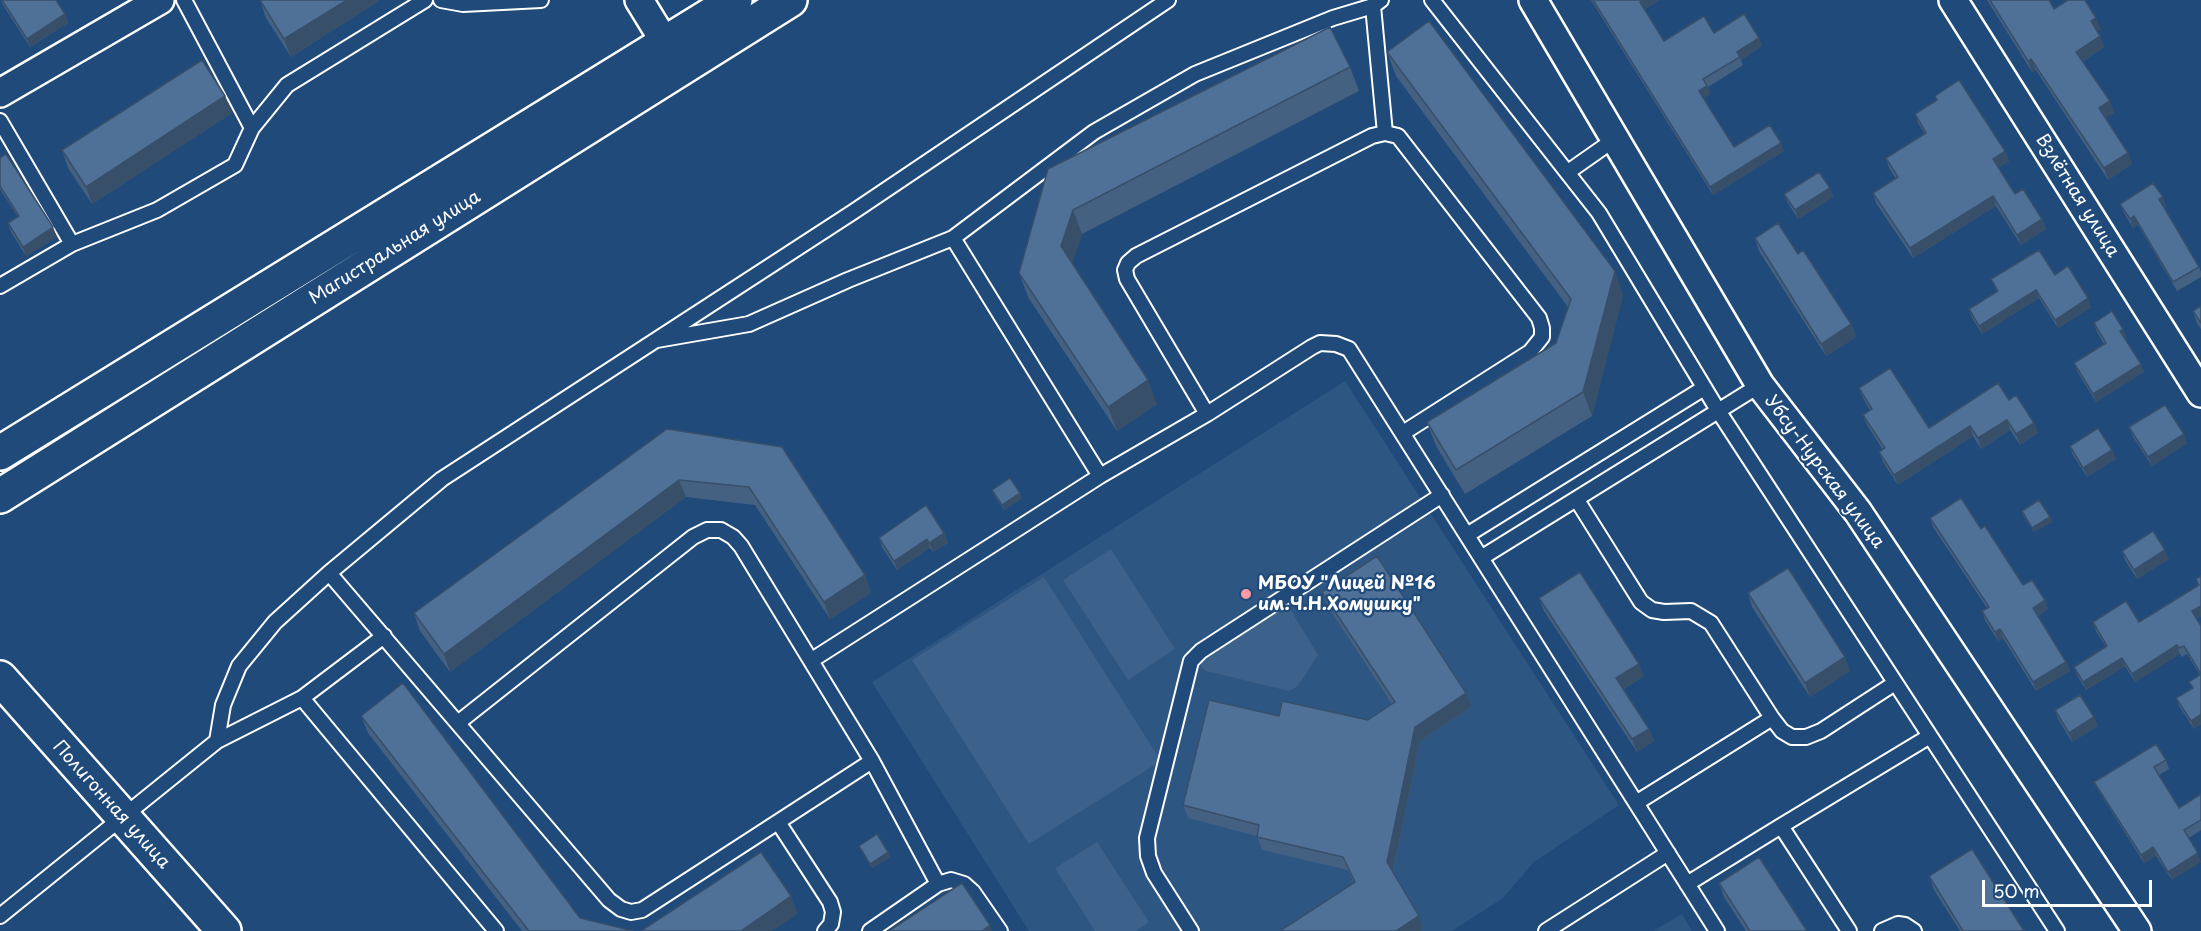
<!DOCTYPE html>
<meta charset="utf-8">
<style>
body{margin:0}
#map{position:relative;width:2201px;height:931px;overflow:hidden;background:#1f4a7a;font-family:"Playpen Sans",sans-serif}
canvas{display:block}
.scale{position:absolute;left:1982px;top:880px;width:170px;height:27px;box-sizing:border-box;border:3px solid #fff;border-top:0;padding-left:8px;font-size:18px;line-height:21px;white-space:nowrap;color:#fff;-webkit-text-stroke:4px #1f4a7a;paint-order:stroke}
</style>
<div id="map">
<canvas width="2201" height="931"></canvas>
<div class="scale">50 m</div>
</div>
<script>
const ctx = document.querySelector('canvas').getContext('2d');
ctx.lineJoin = 'round';
function fillPath(path, color) { ctx.fillStyle = color; ctx.fill(path, 'evenodd'); }
const poly = rows => new Path2D(rows.map(r => 'M' + r).join(''));
function trace(path, color, width, dash) { ctx.strokeStyle = color; ctx.lineWidth = width; ctx.lineCap = dash ? 'butt' : 'round'; ctx.setLineDash(dash || []); ctx.stroke(path); }
function drawText(font, color, halo, rows, align = 'center') {
  ctx.font = font + ' "Playpen Sans",sans-serif'; ctx.lineWidth = 4.5; ctx.setLineDash([]); ctx.textBaseline = 'middle'; ctx.strokeStyle = halo; ctx.fillStyle = color; for (const [text, x, y, turn = 0] of rows) {
    ctx.save(); ctx.translate(x, y); ctx.rotate((+turn || 0) * Math.PI / 180); ctx.textAlign = isNaN(turn) ? turn : align; if (halo) ctx.strokeText(text, 0, 0); ctx.fillText(text, 0, 0); ctx.restore();
  }
}
const built = poly([
 [1345,381,1619,805,1534,862,1503,898,1452,931,1029,931,872,682],
 [1682,914,1692,931,1653,931]
]);
const green = poly([
 [1111,549,1175,649,1128,680,1063,580],
 [1044,577,1161,761,1029,844,912,660],
 [1287,604,1318,655,1298,686,1289,691,1206,671,1201,667,1202,657],
 [1097,842,1149,922,1136,931,1095,931,1055,868]
]);
const lane = poly([
 [184,0,252,128],
 [441,0,463,4,541,0],
 [1432,0,1599,213,1719,412,2057,931],
 [1373,6,1385,133],
 [0,121,72,244],
 [1568,172,1615,139],
 [0,286,72,244,157,210,235,165,252,128,287,85,425,0],
 [657,340,749,324,848,280,953,238],
 [1207,414,1127,279,1125,270,1128,263,1136,256,1372,136,1385,133,1398,136,1539,318,1542,328,1542,337,1530,352,1403,433],
 [1100,476,953,238,1094,132,1195,74,1333,18,1373,6,1381,0],
 [1577,500,1641,602,1652,610,1664,612,1691,611,1711,623,1772,718,1782,731,1792,737,1806,737,1821,731,1895,683],
 [1467,535,1704,388],
 [1481,558,1760,385],
 [329,573,609,900,621,909,631,912,642,910,872,761,938,884],
 [384,636,302,698,496,931],
 [812,660,1100,476,1207,414,1312,347,1320,343,1336,344,1349,349,1717,931],
 [459,722,693,537,707,530,721,530,733,537,741,546,872,761],
 [217,741,302,698],
 [1636,803,1772,718],
 [778,822,830,902,833,912,831,924,825,931],
 [1781,826,1930,736],
 [1687,884,1781,826,1849,931],
 [0,916,217,741,223,705,239,666,275,622,329,573,442,479,853,212,1168,0],
 [870,931,938,884,951,880,964,884,973,892,1000,931],
 [1191,931,1154,873,1148,856,1147,838,1191,661,1201,651,1442,495],
 [1546,931,1668,853],
 [1882,931,1898,924,1905,925,1914,931]
]);
const street = poly([
 [639,0,666,44],
 [1533,0,1760,385,1858,512,2137,931],
 [1953,0,2201,393],
 [0,93,160,0]
]);
const secondary = poly([
 [0,453,735,0],
 [0,496,790,0],
 [0,678,224,931]
]);
const wall = poly([
 [1,0,65,14,68,23,30,47,3,5],
 [260,0,380,0,291,57,266,18],
 [1591,0,1659,0,1645,9,1664,41,1714,33,1759,38,1762,46,1741,60,1743,65,1708,87,1710,94,1704,98,1734,147,1784,151,1713,195],
 [1987,0,2049,0,2054,9,2101,29,2097,31,2100,36,2104,47,2082,62,2114,113,2105,118,2128,153,2132,164,2108,180,2036,70,2032,72],
 [1387,52,1623,295,1592,416,1465,494,1436,446,1427,422,1556,343,1568,307,1396,76],
 [1350,67,1359,91,1082,234,1072,263,1157,404,1117,431,1028,297,1019,273,1048,169],
 [225,96,232,113,92,204,68,168,62,150],
 [1935,96,2005,151,2009,161,1998,168,2015,194,2042,219,2046,229,2021,245,1996,206,1913,258,1876,203,1873,193,1896,179,1889,168,1886,158,1925,134,1918,123,1915,114,1936,100],
 [0,158,57,237,26,256,11,232,8,223,18,217,0,189],
 [1830,188,1833,197,1798,219,1788,203,1784,194],
 [2120,204,2166,206,2164,208,2199,267,2201,272,2201,277,2177,291,2138,225,2133,228,2124,213],
 [1755,238,1798,254,1851,324,1856,337,1826,356,1759,251],
 [2055,275,2091,307,2058,328,2039,298,1982,334,1972,318,1969,309,1997,292,1991,279],
 [2201,306,2201,329,2197,323,2193,311],
 [2094,323,2123,329,2126,337,2125,338,2144,372,2096,402,2077,371,2074,363,2104,344,2097,332],
 [1859,388,1929,428,2009,400,2034,423,2038,433,2020,445,2010,430,1981,449,1973,436,1898,485,1883,462,1879,452,1883,450,1867,425,1863,415,1870,410,1863,398],
 [2129,427,2187,443,2152,466,2133,437],
 [667,429,782,447,865,575,871,593,830,619,755,505,686,497,450,672,420,631,414,613],
 [2070,446,2112,450,2116,459,2087,477,2073,455],
 [992,490,1022,498,1004,510,994,495],
 [2022,511,2050,517,2052,522,2034,532,2023,515],
 [1930,518,1981,529,2023,585,2045,600,2048,609,2038,616,2066,662,2070,671,2036,691,2003,638,1998,641,1985,620,1982,611,1987,608,1933,527],
 [944,533,948,543,933,552,930,548,897,570,882,547,879,538],
 [2122,551,2169,559,2137,579,2125,560],
 [2201,576,2201,616,2196,619,2201,626,2201,724,2194,729,2179,706,2176,698,2192,688,2189,682,2200,675,2187,654,2182,657,2180,654,2135,682,2125,666,2086,690,2077,675,2074,667,2106,647,2096,631,2093,622,2139,622,2198,586,2196,579],
 [1322,592,1471,707,1420,741,1393,872,1419,916,1423,929,1421,931,1280,931,1354,883,1348,870,1262,850,1257,836,1188,818,1183,805,1279,716,1368,720,1392,704,1327,605],
 [1748,593,1850,671,1810,697,1752,607],
 [1539,598,1644,676,1624,689,1649,729,1654,741,1637,752,1544,611],
 [2055,710,2098,726,2072,742,2058,719],
 [361,716,580,918,633,931,522,931,368,733],
 [2166,760,2169,769,2159,775,2179,808,2201,794,2201,830,2189,838,2172,880,2156,856,2144,863,2098,790,2094,782],
 [859,846,888,852,890,857,872,868,861,850],
 [1929,876,2024,931,1960,931,1934,890],
 [1719,883,1807,931,1746,931,1724,897]
]);
const shadedWall = poly([
 [347,0,380,0,291,57,284,39],
 [1643,0,1659,0,1643,10,1640,2],
 [65,14,68,23,30,47,27,39],
 [2096,18,2101,29,2095,33,2091,21],
 [2100,36,2104,47,2080,63,2076,52],
 [1759,38,1762,46,1741,60,1737,52],
 [2031,59,2036,70,2032,72,2028,61],
 [1707,86,1710,94,1702,99,1699,91],
 [225,96,232,113,92,204,86,187],
 [2110,101,2114,113,2103,120,2099,108],
 [1781,143,1784,151,1713,195,1710,187],
 [2005,151,2009,161,1996,169,1993,159],
 [2128,153,2132,164,2108,180,2104,168],
 [1830,188,1833,197,1798,219,1795,210],
 [1993,196,1996,206,1913,258,1910,248],
 [2163,197,2166,206,2163,209,2159,199],
 [1073,210,1082,234,1070,271,1061,246],
 [2134,216,2138,225,2133,228,2130,219],
 [2042,219,2046,229,2021,245,2017,235],
 [53,227,57,237,26,256,23,247],
 [1615,271,1623,295,1592,416,1583,392],
 [2036,290,2039,298,1982,334,1979,326],
 [2088,298,2091,307,2058,328,2055,320],
 [1851,324,1856,337,1826,356,1821,344],
 [2123,329,2126,337,2123,339,2120,331],
 [2141,364,2144,372,2096,402,2093,394],
 [1148,380,1157,404,1117,431,1108,407],
 [2007,420,2010,430,1981,449,1978,438],
 [2034,423,2038,433,2020,445,2016,434],
 [1970,426,1973,436,1898,485,1894,475],
 [2184,434,2187,443,2152,466,2148,457],
 [2112,450,2116,459,2087,477,2083,468],
 [679,480,686,497,450,672,444,654],
 [1020,493,1022,498,1004,510,1002,505],
 [2050,517,2052,522,2034,532,2032,528],
 [944,533,948,543,933,552,929,543],
 [927,539,930,548,897,570,894,561],
 [2165,550,2169,559,2137,579,2134,570],
 [865,575,871,593,830,619,824,602],
 [2045,600,2048,609,2036,617,2033,608],
 [2201,606,2201,616,2195,619,2192,611],
 [2000,629,2003,638,1998,641,1995,632],
 [2177,645,2180,654,2135,682,2132,674],
 [1845,657,1850,671,1810,697,1805,683],
 [2122,658,2125,666,2086,690,2083,682],
 [2066,662,2070,671,2036,691,2033,682],
 [1639,664,1644,676,1621,691,1616,678],
 [1466,693,1471,707,1420,741,1392,875,1387,862,1415,727],
 [2201,714,2201,724,2194,729,2191,721],
 [2094,717,2098,726,2072,742,2069,733],
 [1649,729,1654,741,1637,752,1632,739],
 [2153,847,2156,856,2144,863,2141,855],
 [888,852,890,857,872,868,870,864],
 [2198,853,2201,862,2172,880,2168,872],
 [791,896,798,914,772,931,741,931],
 [1419,916,1423,929,1421,931,1396,931],
 [990,925,992,931,982,931]
]);
const building = poly([
 [2,0,56,0,65,14,27,39,2,0],
 [260,0,347,0,284,39,260,0],
 [1593,0,1643,0,1640,2,1664,41,1704,16,1714,33,1744,14,1759,38,1737,52,1740,57,1703,79,1707,86,1699,91,1734,147,1770,125,1781,143,1710,187,1593,0],
 [1990,0,2049,0,2054,9,2068,0,2085,0,2096,18,2091,21,2100,36,2076,52,2110,101,2099,108,2128,153,2104,168,2031,59,2028,61,1990,0],
 [1429,21,1615,271,1583,392,1456,470,1427,422,1556,343,1571,299,1387,52,1429,21],
 [1330,27,1350,67,1073,210,1061,246,1148,380,1108,407,1019,273,1048,169,1330,27],
 [202,60,225,96,86,187,62,150,202,60],
 [1959,80,2005,151,1993,159,2015,194,2023,189,2042,219,2017,235,1993,196,1910,248,1873,193,1898,177,1886,158,1926,133,1915,114,1937,100,1935,96,1959,80],
 [6,154,53,227,23,247,8,223,19,216,0,186,0,158,6,154],
 [1819,172,1830,188,1795,210,1784,194,1819,172],
 [2153,183,2163,197,2159,199,2199,267,2173,282,2134,216,2130,219,2120,204,2153,183],
 [1778,223,1798,254,1803,250,1851,324,1821,344,1755,238,1778,223],
 [2039,250,2055,275,2068,266,2088,298,2055,320,2036,290,1979,326,1969,309,1998,291,1991,279,2039,250],
 [2201,306,2201,323,2193,311,2201,306],
 [2112,311,2123,329,2120,331,2141,364,2093,394,2074,363,2106,343,2094,323,2112,311],
 [1890,368,1929,428,1998,383,2009,400,2016,395,2034,423,2016,434,2007,420,1978,438,1970,426,1894,475,1879,452,1885,448,1863,415,1872,409,1859,388,1890,368],
 [2165,405,2184,434,2148,457,2129,427,2165,405],
 [2098,428,2112,450,2083,468,2070,446,2098,428],
 [667,429,782,447,865,575,824,602,749,487,679,480,444,654,414,613,667,429],
 [1010,478,1020,493,1002,505,992,490,1010,478],
 [1961,498,1981,529,1985,526,2023,585,2032,580,2045,600,2033,608,2066,662,2033,682,2000,629,1995,632,1982,611,1989,607,1930,518,1961,498],
 [2039,500,2050,517,2032,528,2022,511,2039,500],
 [926,505,944,533,929,543,927,539,894,561,879,538,926,505],
 [2153,531,2165,550,2134,570,2122,551,2153,531],
 [1377,556,1466,693,1415,727,1387,862,1419,916,1396,931,1280,931,1355,882,1343,857,1257,837,1259,825,1183,805,1209,700,1279,716,1282,701,1368,720,1395,702,1322,592,1377,556],
 [1788,568,1845,657,1805,683,1748,593,1788,568],
 [1580,572,1639,664,1616,678,1649,729,1632,739,1539,598,1580,572],
 [2201,576,2201,606,2192,611,2201,626,2201,674,2184,646,2179,648,2177,645,2132,674,2122,658,2083,682,2074,667,2107,646,2093,622,2126,601,2139,622,2199,585,2196,579,2201,576],
 [2201,674,2201,714,2191,721,2176,698,2193,688,2189,682,2201,674],
 [403,683,580,918,633,931,529,931,361,716,403,683],
 [2080,695,2094,717,2069,733,2055,710,2080,695],
 [2156,744,2166,760,2154,767,2179,808,2201,794,2201,820,2184,830,2198,853,2168,872,2153,847,2141,855,2094,782,2156,744],
 [877,834,888,852,870,864,859,846,877,834],
 [1972,849,2024,931,1963,931,1929,876,1972,849],
 [761,852,791,896,741,931,641,931,761,852],
 [1759,857,1807,931,1750,931,1719,883,1759,857],
 [962,883,990,925,982,931,889,931,962,883]
]);
const markers = [
 [1246,594,6,"#ff9aa2"]
];
const streetNames = [
 ["Взлётная улица",2077,196,58],
 ["Магистральная улица",395,248,-32],
 ["Убсу-Нурская улица",1824,472,53],
 ["Полигонная улица",111,805,48]
];
const poiNames = [
 ["МБОУ \"Лицей №16",1258,584],
 ["им.Ч.Н.Хомушку\"",1258,605]
];
fillPath(built, '#2e5683');
fillPath(green, '#3c618b');
trace(lane, '#fff', 18);
trace(street, '#fff', 32);
trace(secondary, '#fff', 38);
trace(lane, '#1f4a7a', 14);
trace(street, '#1f4a7a', 27);
trace(secondary, '#1f4a7a', 33);
fillPath(wall, '#456182');
fillPath(shadedWall, '#384f6a');
fillPath(building, '#507197');
trace(building, '#384f6a', 1.5);
for (const [x, y, r, color] of markers) { const dot = new Path2D(); dot.arc(x, y, r, 0, 2 * Math.PI); ctx.fillStyle = color; ctx.fill(dot); trace(dot, '#1f4a7a', 2); }
drawText('18px', '#fff', '#1f4a7a', streetNames);
drawText('bold 18px', '#fff', '#1f4a7a', poiNames, 'left');
</script>
